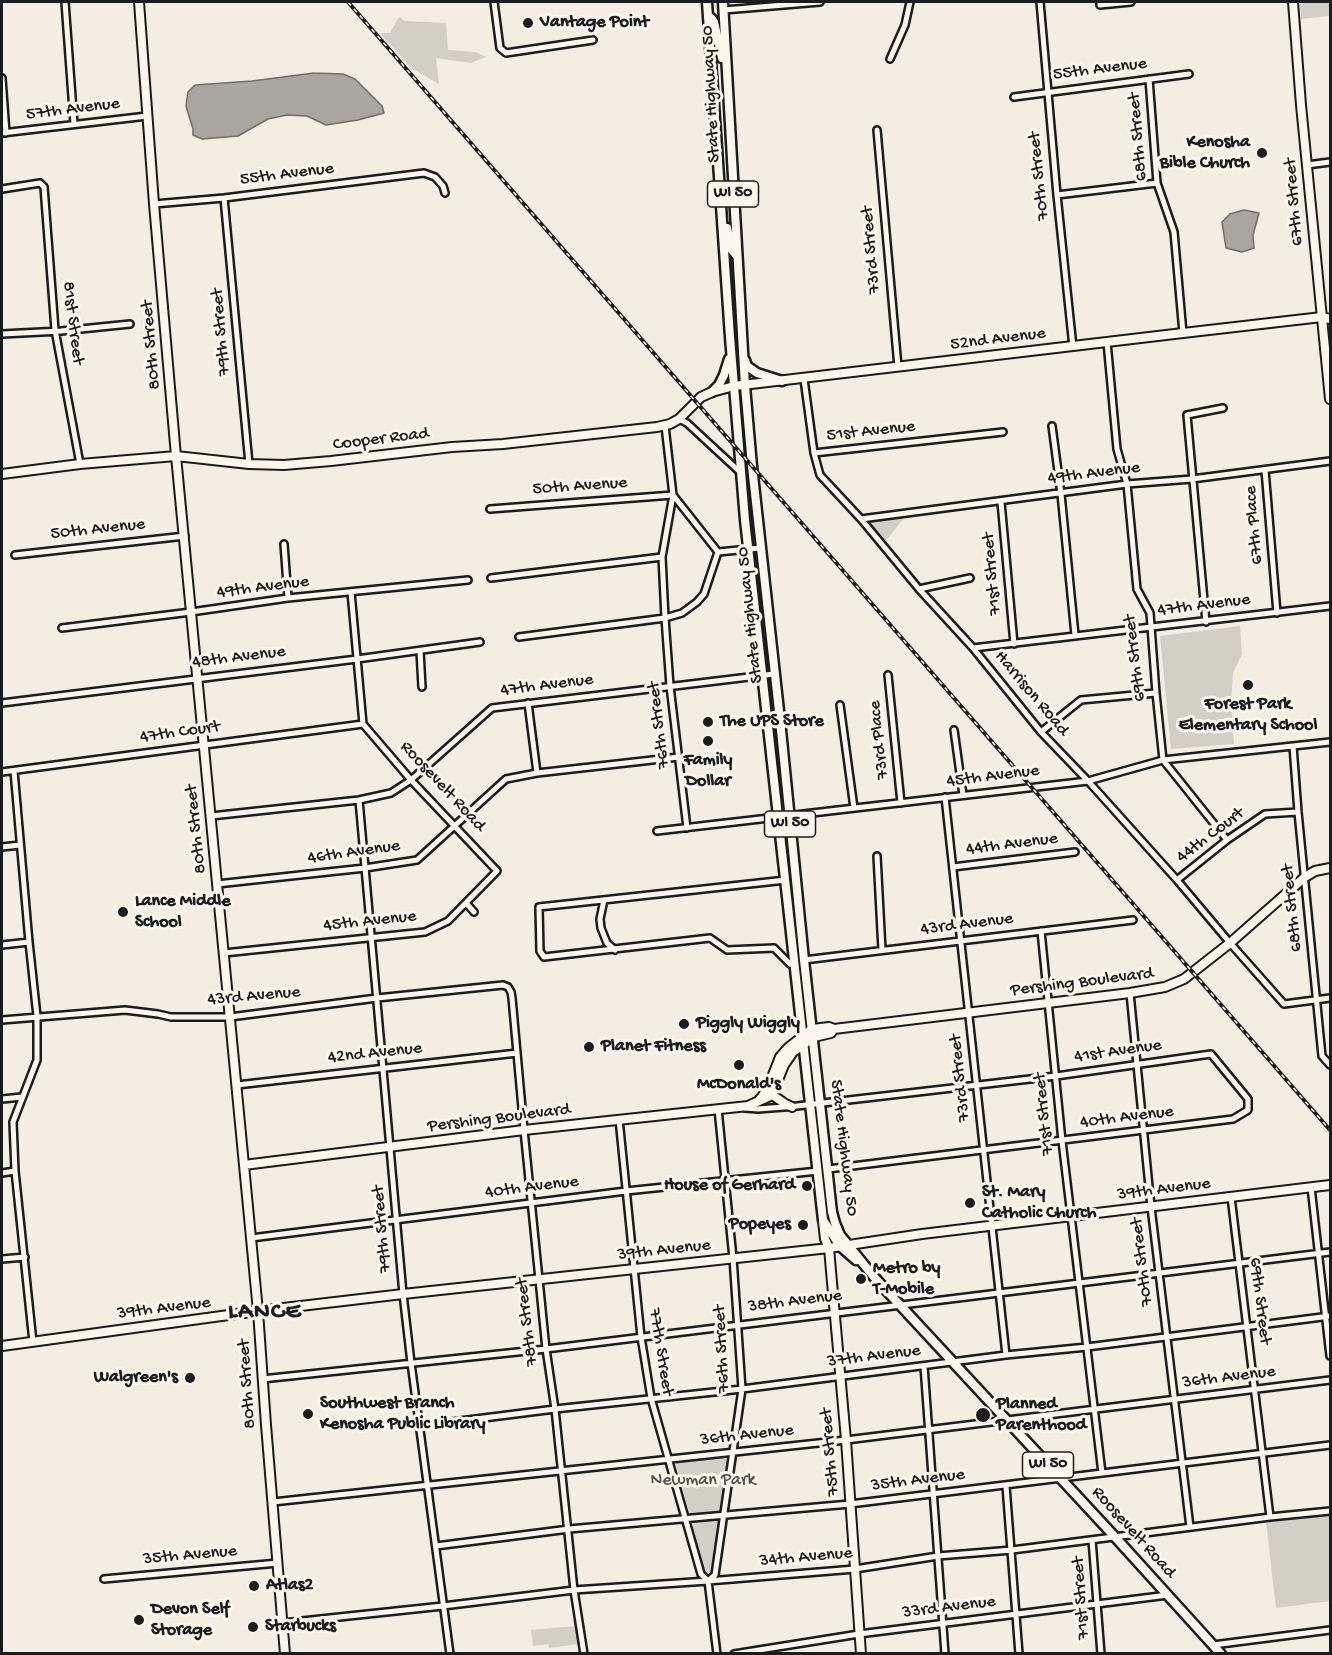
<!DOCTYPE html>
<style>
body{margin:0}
#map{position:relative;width:1332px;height:1655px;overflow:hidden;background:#f2eee4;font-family:"Gochi Hand",sans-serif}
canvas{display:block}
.frame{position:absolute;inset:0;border:3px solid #1c1c1c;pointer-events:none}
</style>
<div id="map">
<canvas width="1332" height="1655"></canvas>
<div class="frame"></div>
</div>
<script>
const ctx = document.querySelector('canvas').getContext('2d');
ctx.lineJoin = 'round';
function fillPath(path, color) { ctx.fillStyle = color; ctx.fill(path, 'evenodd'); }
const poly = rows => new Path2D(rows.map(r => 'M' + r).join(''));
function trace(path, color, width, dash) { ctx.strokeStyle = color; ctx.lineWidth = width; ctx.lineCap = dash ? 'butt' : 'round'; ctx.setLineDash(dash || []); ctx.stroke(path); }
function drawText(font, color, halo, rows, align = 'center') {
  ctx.font = font + ' "Gochi Hand",sans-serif'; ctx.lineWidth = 6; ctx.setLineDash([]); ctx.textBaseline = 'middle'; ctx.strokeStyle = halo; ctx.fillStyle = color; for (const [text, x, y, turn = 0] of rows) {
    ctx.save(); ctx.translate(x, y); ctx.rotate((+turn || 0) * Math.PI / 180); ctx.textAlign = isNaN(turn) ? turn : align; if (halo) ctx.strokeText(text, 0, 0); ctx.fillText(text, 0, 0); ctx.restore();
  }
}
const green = poly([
 [1300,2,1330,2,1330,16,1301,19],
 [399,17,405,21,446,23,448,50,475,52,486,57,471,63,436,58,439,84,411,68,380,33,390,33],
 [905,517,884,543,869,522],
 [1240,626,1242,654,1233,673,1231,705,1234,744,1171,749,1160,636],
 [724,1455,728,1458,728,1461,722,1510,718,1513,691,1515,689,1513,676,1464,678,1461,680,1460],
 [1330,1514,1330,1601,1276,1608,1266,1522],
 [717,1519,720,1523,713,1572,705,1573,692,1526,696,1521],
 [576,1626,578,1644,549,1648,548,1644,533,1646,531,1630]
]);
const water = poly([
 [314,73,343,74,355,79,382,106,384,113,358,120,326,125,307,116,287,115,268,119,238,136,202,139,193,135,193,129,186,106,188,92,195,85,252,81,314,73],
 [1244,210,1259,213,1253,235,1254,248,1242,252,1226,248,1222,222,1230,214,1244,210]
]);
const street = poly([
 [65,2,74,124],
 [494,2,500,48,506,53,593,40],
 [1040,2,1057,195,1073,347],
 [1100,2,1100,5,1131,2],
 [724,10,820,2],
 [890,59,905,25,910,2],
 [2,78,6,133],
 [1149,79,1157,183,1174,232,1183,333],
 [1014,97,1189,74],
 [877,130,898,367],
 [2,133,147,116],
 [1307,165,1330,162],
 [2,189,40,183,44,187,55,330,80,464],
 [1057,195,1157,183],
 [224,198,249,464],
 [154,204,224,198,424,173,435,177,443,186,445,193],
 [2,334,61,331,130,324],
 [1107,342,1117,449,1127,484,1137,589,1150,613,1156,693,1163,760,1227,840],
 [804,379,814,453,820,475,861,519,919,589,973,648,1041,732,1088,781,1177,880,1230,943,1284,1004,1330,998],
 [679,419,687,423,740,472],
 [665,426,673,495,662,557,665,618,670,686,687,828],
 [1052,426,1061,494,1075,635],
 [814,453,1003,432],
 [1265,470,1277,613],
 [1001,502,1014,644],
 [490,509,673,495,718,552,704,594,697,602,682,613,665,618,519,637],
 [861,519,1127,484,1192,479,1330,461],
 [284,544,288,598],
 [718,552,760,548],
 [15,555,185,536],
 [491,578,662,557],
 [919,589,970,578],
 [351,592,363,724],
 [1206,622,1187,415,1223,408],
 [62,628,191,612,288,598,468,580],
 [973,648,1330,606],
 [420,651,422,687],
 [888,675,901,803],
 [2,703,357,659,480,642],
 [528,703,537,773],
 [840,705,854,808],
 [954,730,963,795],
 [1041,732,1081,700,1156,693],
 [1293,746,1298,812,1322,1056,1330,1065],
 [14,771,29,942,37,1016,37,1060,13,1122,15,1171,33,1342],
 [2,772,363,724],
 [945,797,1006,1355],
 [359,800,403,1294,411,1363,450,1654],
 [211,816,359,800,391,793,411,780,492,708,774,674],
 [657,831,1088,781,1163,760,1330,742],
 [2,847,20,845],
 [877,856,882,950],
 [953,867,1075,852],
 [786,880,539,907,540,951,544,957,710,938,727,950,774,948,790,964],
 [1177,880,1227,840,1265,814,1298,812],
 [217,884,365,868,417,860,506,779,537,773,679,757],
 [604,900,600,919,601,928,607,943,615,950],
 [466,903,474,912],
 [1041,931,1062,1141,1102,1473],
 [2,945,29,942],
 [224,953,425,932,448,921,497,871,411,780,363,724],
 [804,960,1133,920],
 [1130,993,1151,1207,1190,1527],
 [2,1020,125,1010,158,1014,171,1017,230,1017,377,998,503,985,508,987,511,992,512,998,524,1130,546,1349,555,1409,574,1590,584,1654],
 [237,1085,517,1053],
 [2,1099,22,1097],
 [745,1108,758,1109,797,1106,1056,1076,1211,1054,1248,1099,1248,1110,1233,1119,828,1169],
 [619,1119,641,1337,651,1398,701,1574,708,1581],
 [2,1173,15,1171],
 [1311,1187,1330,1356],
 [1231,1197,1270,1517],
 [251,1238,626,1191,818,1171],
 [2,1259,25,1257],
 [924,1366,945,1654],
 [262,1379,546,1349,1330,1252],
 [420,1426,555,1409,742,1389,1006,1355,1087,1347,1330,1316],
 [1006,1486,1019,1654],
 [273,1502,846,1440,1330,1380],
 [1092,1540,1101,1654],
 [436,1546,569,1529,850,1504,1330,1445],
 [104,1579,278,1563],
 [709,1580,715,1575,742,1389,733,1258,718,1109],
 [708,1581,717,1654],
 [283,1623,443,1606,574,1590,708,1581,855,1569,938,1556,1012,1550,1270,1517,1330,1511],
 [1213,1645,1330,1630],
 [734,1654,859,1634,1168,1595]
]);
const secondary = poly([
 [139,2,154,204,176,456,258,1311,266,1425,285,1654],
 [1293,2,1301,105,1330,399],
 [2,474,80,464,176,456,249,464,284,465,331,461,452,447,503,444,657,427,670,424,679,419,701,397,712,392,734,386,1183,333,1322,317,1330,319],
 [768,1092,784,1103,792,1107],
 [758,1101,762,1097,769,1085,780,1057,788,1048,812,1029,829,1027,834,1029,1130,993,1165,987,1184,979,1193,972,1230,943,1305,877,1315,871,1330,868],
 [244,1165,524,1130,748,1106,770,1096,774,1090,784,1065,793,1052,814,1037,831,1033,834,1029],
 [823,1221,825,1239,829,1248,831,1271,846,1440,861,1654],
 [2,1346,258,1311,403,1294,829,1248,922,1234,1330,1185]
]);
const primary = poly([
 [707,2,730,337,745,520,823,1220,840,1246,856,1260],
 [723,2,745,386,752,466,780,720,804,960,832,1212,835,1223,840,1235,874,1277,1115,1537,1221,1654],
 [708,17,711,18,714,22,722,58],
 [727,228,732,250,736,255],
 [745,360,747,366,757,373,782,381],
 [712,392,719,385,724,375,729,359]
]);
const rail = poly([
 [348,2,1330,1130]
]);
const markers = [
 [528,23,6,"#1c1c1c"],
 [1262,153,6,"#1c1c1c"],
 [1248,685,6,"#1c1c1c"],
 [708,722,6,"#1c1c1c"],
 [708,741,6,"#1c1c1c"],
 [123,912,6,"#1c1c1c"],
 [684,1024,6,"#1c1c1c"],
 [589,1047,6,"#1c1c1c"],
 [739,1065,6,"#1c1c1c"],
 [807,1186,6,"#1c1c1c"],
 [970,1203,6,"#1c1c1c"],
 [803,1225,6,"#1c1c1c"],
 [861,1279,6,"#1c1c1c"],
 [190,1378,6,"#1c1c1c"],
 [308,1414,6,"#1c1c1c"],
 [983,1415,8,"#1c1c1c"],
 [254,1586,6,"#1c1c1c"],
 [139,1620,6,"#1c1c1c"],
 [253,1627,6,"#1c1c1c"]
];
const shields = [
 [733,194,51],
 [790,824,51],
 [1048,1465,51]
];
const shieldNames = [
 ["WI 50",733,194],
 ["WI 50",790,824],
 ["WI 50",1048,1465]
];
const poiNames = [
 ["Vantage Point",540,23],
 ["Kenosha",1250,143,"right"],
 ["Bible Church",1250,164,"right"],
 ["Forest Park",1248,705,"center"],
 ["Elementary School",1248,726,"center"],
 ["The UPS Store",720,722],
 ["Family",708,761,"center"],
 ["Dollar",708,782,"center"],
 ["Lance Middle",135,902],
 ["School",135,923],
 ["Piggly Wiggly",696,1024],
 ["Planet Fitness",601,1047],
 ["McDonald's",739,1085,"center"],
 ["House of Gerhard",795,1186,"right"],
 ["St. Mary",982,1193],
 ["Catholic Church",982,1214],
 ["Popeyes",791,1225,"right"],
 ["Metro by",873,1269],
 ["T-Mobile",873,1290],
 ["Walgreen's",178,1378,"right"],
 ["Southwest Branch",320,1404],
 ["Kenosha Public Library",320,1425],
 ["Planned",996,1405],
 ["Parenthood",996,1426],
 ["Atlas2",266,1586],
 ["Devon Self",151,1610],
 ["Storage",151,1631],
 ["Starbucks",265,1627]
];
const streetNames = [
 ["55th Avenue",1100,70,-7],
 ["State Highway 50",712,94,-93],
 ["57th Avenue",73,110,-7],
 ["68th Street",1139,137,-95],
 ["55th Avenue",287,175,-7],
 ["70th Street",1040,176,-96],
 ["67th Street",1295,202,-95],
 ["73rd Street",872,250,-95],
 ["81st Street",72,323,83],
 ["79th Street",222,332,-95],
 ["52nd Avenue",998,340,-7],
 ["80th Street",152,345,-95],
 ["51st Avenue",871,432,-6],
 ["Cooper Road",381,440,-7],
 ["49th Avenue",1094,474,-7],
 ["50th Avenue",580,487,-4],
 ["67th Place",1255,525,-95],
 ["50th Avenue",98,530,-6],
 ["71st Street",993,574,-95],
 ["49th Avenue",263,588,-7],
 ["47th Avenue",1204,606,-7],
 ["State Highway 50",751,615,-96],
 ["48th Avenue",239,658,-7],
 ["69th Street",1136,658,-97],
 ["47th Avenue",547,686,-7],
 ["Harrison Road",1031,694,50],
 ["76th Street",660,725,-97],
 ["47th Court",180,733,-8],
 ["73rd Place",880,740,-96],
 ["45th Avenue",993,777,-7],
 ["Roosevelt Road",442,787,47],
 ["80th Street",197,829,-96],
 ["44th Court",1211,836,-37],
 ["44th Avenue",1012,845,-7],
 ["46th Avenue",354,853,-8],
 ["68th Street",1293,908,-96],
 ["45th Avenue",370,922,-6],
 ["43rd Avenue",967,925,-7],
 ["Pershing Boulevard",1082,983,-7],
 ["43rd Avenue",254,997,-5],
 ["41st Avenue",1118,1052,-8],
 ["42nd Avenue",375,1054,-6],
 ["73rd Street",961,1078,-96],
 ["71st Street",1045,1114,-96],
 ["40th Avenue",1127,1118,-7],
 ["Pershing Boulevard",499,1119,-7],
 ["State Highway 50",843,1148,83],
 ["40th Avenue",532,1188,-7],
 ["39th Avenue",1164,1190,-7],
 ["79th Street",383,1229,-95],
 ["39th Avenue",664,1251,-6],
 ["70th Street",1143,1262,-97],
 ["69th Street",1259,1301,83],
 ["38th Avenue",795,1302,-7],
 ["39th Avenue",164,1309,-7],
 ["78th Street",528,1322,-97],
 ["76th Street",723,1349,-93],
 ["77th Street",660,1352,81],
 ["37th Avenue",874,1357,-7],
 ["36th Avenue",1229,1378,-7],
 ["80th Street",248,1384,-94],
 ["36th Avenue",747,1436,-6],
 ["75th Street",831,1452,-95],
 ["35th Avenue",918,1481,-7],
 ["Roosevelt Road",1133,1533,48],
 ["35th Avenue",190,1556,-5],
 ["34th Avenue",806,1558,-5],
 ["71st Street",1082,1598,-94],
 ["33rd Avenue",949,1608,-7]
];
const parkNames = [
 ["Newman Park",703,1481]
];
const districtNames = [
 ["LANCE",265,1313]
];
fillPath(green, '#d2cfc6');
fillPath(water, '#a9a6a0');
trace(water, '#716f6b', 1.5);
trace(street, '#1c1c1c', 10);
trace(secondary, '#1c1c1c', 12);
trace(primary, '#1c1c1c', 13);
trace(street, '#fbf7ec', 5);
trace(secondary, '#fbf7ec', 8);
trace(primary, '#fbf7ec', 8);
trace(rail, '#1c1c1c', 4);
trace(rail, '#fbf7ec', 1.5, [4.5]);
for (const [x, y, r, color] of markers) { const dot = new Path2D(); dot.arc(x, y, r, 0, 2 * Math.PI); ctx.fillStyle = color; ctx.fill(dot); trace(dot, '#fbf7ec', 2); }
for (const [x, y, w] of shields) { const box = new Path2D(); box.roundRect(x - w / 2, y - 13, w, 26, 4.5); ctx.fillStyle = '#fbf7ec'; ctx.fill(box); trace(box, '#1c1c1c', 1.5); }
drawText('bold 16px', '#1c1c1c', null, shieldNames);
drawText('bold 18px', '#1c1c1c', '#fbf7ec', poiNames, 'left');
drawText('18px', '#1c1c1c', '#fbf7ec', streetNames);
drawText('18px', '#53524f', '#fbf7ec', parkNames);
ctx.letterSpacing = '1.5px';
drawText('bold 24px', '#1c1c1c', '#fbf7ec', districtNames);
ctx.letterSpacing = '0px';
</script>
